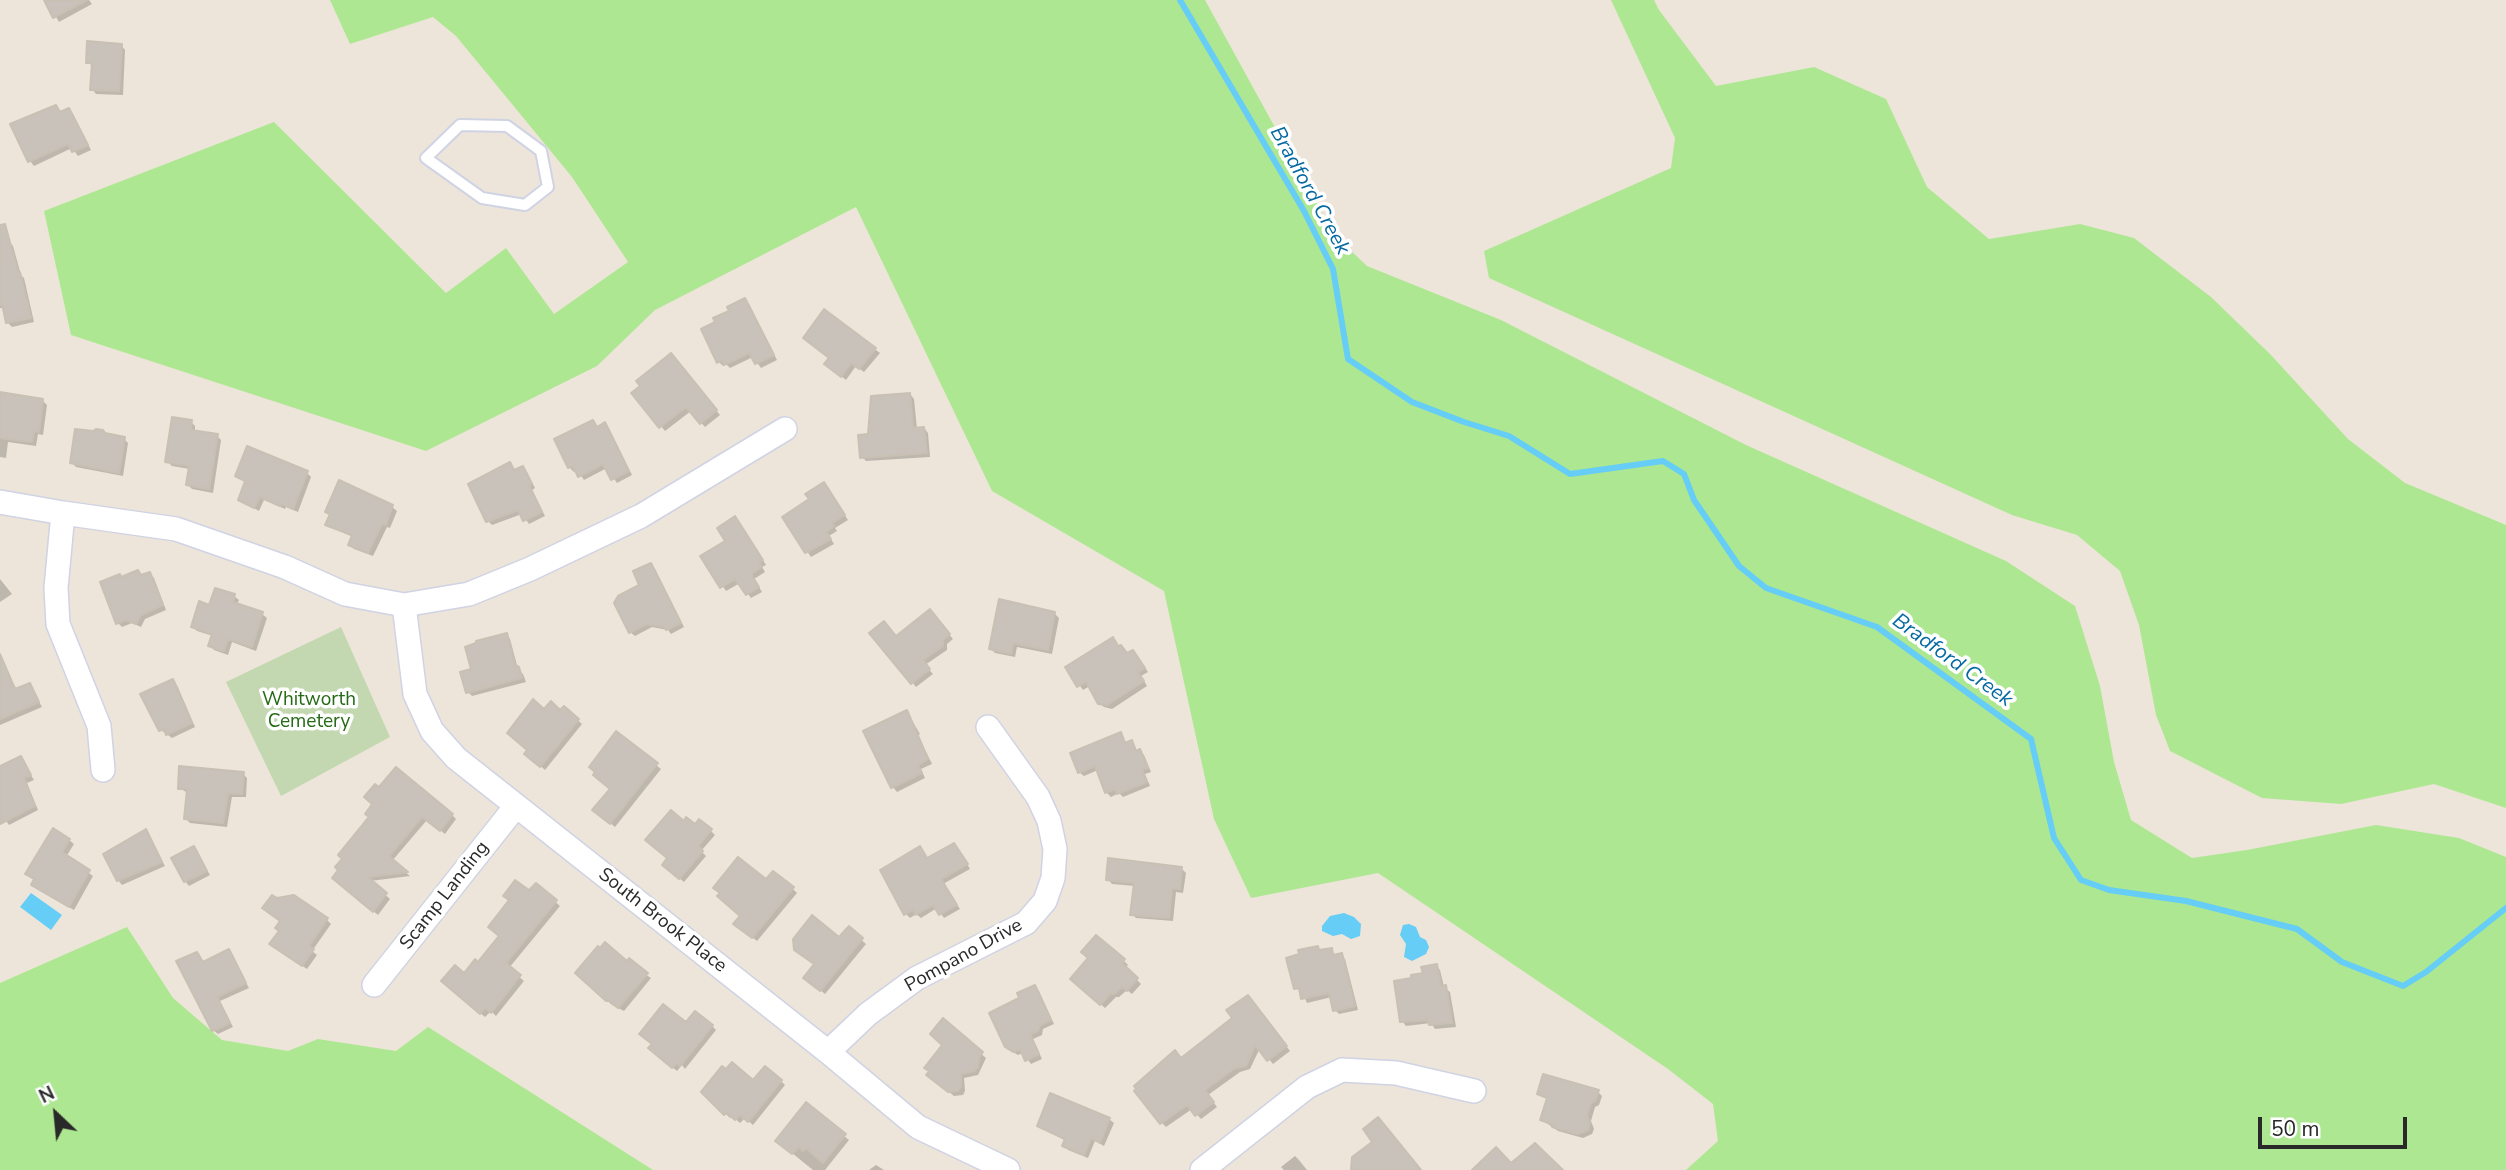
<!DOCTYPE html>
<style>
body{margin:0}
#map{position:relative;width:2506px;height:1170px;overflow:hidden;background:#ede5da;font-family:"Nunito Sans",sans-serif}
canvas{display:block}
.north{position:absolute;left:21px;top:1079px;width:70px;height:70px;-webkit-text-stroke:5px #fff;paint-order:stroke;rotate:334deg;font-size:19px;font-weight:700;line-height:28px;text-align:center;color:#292929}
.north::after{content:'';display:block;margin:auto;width:24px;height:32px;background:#292929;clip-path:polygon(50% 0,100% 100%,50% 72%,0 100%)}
.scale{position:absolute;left:2258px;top:1117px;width:149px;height:32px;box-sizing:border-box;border:4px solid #292929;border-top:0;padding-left:9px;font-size:21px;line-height:24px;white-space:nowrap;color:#292929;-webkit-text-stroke:5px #fff;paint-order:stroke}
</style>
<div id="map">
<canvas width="2506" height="1170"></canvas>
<div class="north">N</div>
<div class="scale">50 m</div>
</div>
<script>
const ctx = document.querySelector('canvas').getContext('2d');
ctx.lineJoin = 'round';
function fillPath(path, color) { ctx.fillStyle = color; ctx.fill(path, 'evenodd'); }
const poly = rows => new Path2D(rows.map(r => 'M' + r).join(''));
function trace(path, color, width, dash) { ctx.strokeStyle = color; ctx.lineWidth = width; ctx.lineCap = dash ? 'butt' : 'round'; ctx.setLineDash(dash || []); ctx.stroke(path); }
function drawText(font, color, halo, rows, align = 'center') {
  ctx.font = font + ' "Nunito Sans",sans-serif'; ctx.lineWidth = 7; ctx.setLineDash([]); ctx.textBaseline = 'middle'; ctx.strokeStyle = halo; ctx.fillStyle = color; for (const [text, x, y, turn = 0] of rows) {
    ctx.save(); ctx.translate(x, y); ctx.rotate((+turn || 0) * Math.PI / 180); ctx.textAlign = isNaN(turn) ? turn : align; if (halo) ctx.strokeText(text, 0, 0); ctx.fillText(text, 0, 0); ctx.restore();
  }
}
const green = poly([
 [330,0,1205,0,1334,235,1367,266,1501,320,1746,445,2006,561,2075,606,2100,686,2114,762,2131,820,2192,858,2247,850,2376,825,2459,838,2506,857,2506,1170,1686,1170,1718,1141,1713,1104,1668,1069,1378,873,1251,898,1214,819,1164,591,992,491,856,207,655,310,597,366,426,451,71,335,44,211,274,122,446,293,506,248,554,314,628,262,572,177,456,36,433,17,350,44],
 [1611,0,1654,0,1659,10,1716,86,1814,67,1886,99,1927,187,1989,239,2080,224,2134,238,2211,297,2271,355,2348,439,2405,483,2506,525,2506,808,2434,784,2341,804,2262,798,2170,751,2156,715,2139,625,2120,571,2077,535,2012,515,1489,278,1484,251,1671,168,1675,138],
 [127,927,173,998,222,1040,288,1051,318,1039,396,1051,428,1027,653,1170,0,1170,0,983]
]);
const cemetery = poly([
 [341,627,390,737,281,796,226,682]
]);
const water = poly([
 [31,893,62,915,51,930,20,907],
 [1344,913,1354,917,1361,924,1360,936,1351,939,1342,934,1333,936,1322,931,1322,926,1330,916],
 [1409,924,1416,927,1420,937,1426,940,1429,947,1426,954,1412,961,1404,957,1406,944,1400,935,1403,925]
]);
const shadow = poly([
 [46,0,89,0,92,4,59,22],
 [121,45,125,50,123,95,96,94,92,89,92,66,88,62],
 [56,107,61,113,69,110,73,114,91,150,78,156,72,148,34,166,30,161,12,125],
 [9,241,13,246,21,275,24,278,34,322,12,327,8,323,5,308,0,308,0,243],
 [744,300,749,304,777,360,761,368,753,357,730,368,726,364,723,366,719,362,731,312],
 [825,312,880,353,864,372,856,366,846,380,831,368],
 [675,360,720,415,705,427,691,411,665,431,661,426],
 [910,394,914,399,917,429,924,428,928,433,930,457,866,461,862,457,869,436],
 [42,400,47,405,43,435,38,434,36,446,8,442,6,458,0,457,0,402],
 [191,422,195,426,195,432,217,436,221,440,213,493,192,489,188,485,190,469,172,466,167,461],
 [593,422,598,428,605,424,609,429,632,475,617,483,607,468,584,480,577,470,574,472,569,467],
 [106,435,124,439,128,443,123,476,76,467,72,463],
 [510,465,515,471,522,468,527,472,535,488,532,490,545,516,529,524,522,514,492,525,488,521],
 [307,473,311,477,298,512,286,507,285,509,264,500,259,511,240,500,247,482,237,475],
 [824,484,848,520,835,528,837,531,829,536,834,544,811,557,784,518,812,500],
 [392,507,397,511,390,528,387,527,373,556,354,549,350,545,353,537,332,528,327,524,331,516,327,511],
 [739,523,766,565,762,567,765,572,754,579,762,592,751,598,740,583,726,591,703,557,728,541],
 [651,565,655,569,684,627,671,634,668,630,652,627,635,636,630,632,642,586],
 [138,572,143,577,149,574,154,578,166,610,145,619,141,627,132,623,122,627,118,623,122,578],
 [0,579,12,594,0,602],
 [234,596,239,600,237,605,262,614,267,618,256,651,232,642,228,655,214,650,210,646,213,636,197,631,193,627,210,607],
 [1054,613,1059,618,1052,654,1017,647,1015,657,995,653,991,649],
 [934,616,953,639,947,644,947,650,925,665,933,674,916,687,912,682,896,638],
 [506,635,510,639,518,669,523,674,526,682,472,696,468,692,473,670],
 [1117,644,1128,655,1137,656,1148,672,1141,676,1147,686,1112,709,1104,707,1099,703,1090,686,1083,690,1067,668],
 [4,666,17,690,30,685,42,707,0,725,0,668],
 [172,681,177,685,195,727,172,738,161,730],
 [564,708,582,724,545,770,527,754,545,711,560,712],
 [907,712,920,734,918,735,932,764,921,769,925,778,897,792,893,787,866,732],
 [617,734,661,769,615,827,599,814,612,789],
 [1121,734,1127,744,1131,742,1137,752,1140,751,1144,755,1151,772,1145,774,1150,786,1123,797,1119,793,1111,797,1106,792,1098,770,1084,776,1079,772],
 [20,758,34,780,27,783,38,810,9,825,0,812,0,768],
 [243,774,247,778,246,797,232,797,227,827,190,823,185,818,188,793,179,788],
 [452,815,456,819,445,834,427,820,392,861,410,876,370,881,390,899,378,915,338,882,371,818],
 [684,823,710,830,715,835,701,851,706,856,684,882,668,869,669,858],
 [146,831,165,866,122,885,118,880],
 [69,840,74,844,66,857,93,876,74,910,37,889,33,885,36,880,28,874],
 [194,848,210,875,189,886,185,881],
 [920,848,928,859,958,849,970,869,943,884,960,909,944,918,937,908,921,918,916,914,910,918,906,914],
 [1181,868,1186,873,1183,893,1176,892,1173,921,1136,918,1132,914,1135,886,1112,884,1108,879],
 [766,882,792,888,797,893,757,941,740,928,742,916],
 [536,885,560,906,509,968,524,981,496,1016,491,1011,485,1017,447,986,478,964],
 [327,920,331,924,312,951,317,955,307,969,276,948,281,932],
 [849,929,866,944,825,994,810,982],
 [1317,948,1321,952,1331,950,1336,956,1341,955,1345,959,1358,1010,1339,1014,1335,1010,1332,997,1307,1003,1302,992,1295,988],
 [228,951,249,988,220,1001,233,1027,218,1034,213,1030,197,954,204,963],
 [1124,961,1128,965,1125,968,1141,984,1132,994,1127,990,1119,997,1116,997,1105,1008,1076,983],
 [627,963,651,978,624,1011,612,1005,577,973],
 [1436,966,1440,970,1444,987,1450,992,1456,1027,1435,1029,1431,1023,1406,1026,1402,1021,1413,980],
 [1035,987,1039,991,1054,1024,1043,1029,1042,1035,1033,1039,1042,1059,1031,1064,1023,1053,1018,1055,1011,1051],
 [1252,1002,1290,1051,1273,1064,1260,1048,1250,1069,1240,1072,1208,1095,1217,1107,1201,1119,1192,1109,1166,1127,1162,1123,1182,1059],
 [943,1020,986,1058,978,1075,964,1078,965,1091,963,1095,954,1096,933,1079,944,1045],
 [686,1024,712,1026,716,1030,685,1069,682,1065,677,1071,654,1052,654,1044],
 [781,1081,785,1085,753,1125,745,1118,740,1123,732,1116,730,1118,703,1092,753,1082],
 [1598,1092,1602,1096,1599,1105,1595,1107,1591,1121,1594,1129,1592,1134,1583,1138,1558,1131,1542,1120,1548,1100,1539,1094],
 [1109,1119,1114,1123,1104,1146,1095,1141,1088,1158,1068,1150,1064,1145,1066,1141,1039,1126],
 [844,1136,849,1140,825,1170,813,1170,782,1145],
 [1295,1156,1299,1160,1307,1170,1284,1170,1281,1167],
 [876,1165,884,1170,869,1170]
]);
const stream = poly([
 [1180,0,1304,211,1333,269,1348,359,1412,402,1464,422,1509,436,1570,474,1663,461,1684,474,1694,500,1739,566,1766,588,1877,627,2031,739,2054,838,2081,880,2109,890,2186,901,2297,929,2342,962,2403,986,2426,972,2506,908]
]);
const building = poly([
 [44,0,87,0,53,18,44,0],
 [87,41,122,44,119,91,90,90,92,63,86,63,87,41],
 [56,105,60,112,69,108,88,145,72,152,68,144,28,162,10,124,56,105],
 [5,224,18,272,20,272,31,318,6,323,2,304,0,305,0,225,5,224],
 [745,298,774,355,755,364,749,353,724,365,722,360,717,363,701,329,715,322,713,318,729,311,727,307,745,298],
 [824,309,876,348,859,369,851,363,841,377,824,364,829,358,803,338,824,309],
 [671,353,717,410,700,424,686,407,659,428,631,393,640,386,636,381,671,353],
 [0,392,43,399,39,432,34,431,32,442,0,438,0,392],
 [910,393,913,428,924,427,927,453,860,458,858,435,868,434,871,396,910,393],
 [172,417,192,420,191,430,218,434,209,489,186,485,189,466,165,462,172,417],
 [593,420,597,427,605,422,629,471,611,480,603,464,578,477,573,466,568,468,554,439,593,420],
 [75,429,93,431,96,429,103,430,105,433,125,437,119,473,70,463,75,429],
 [247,446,308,471,293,509,282,504,280,506,260,497,254,508,238,500,245,481,235,476,247,446],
 [510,462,514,470,523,466,532,484,529,485,542,512,523,521,518,510,486,522,468,484,510,462],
 [339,480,393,505,386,525,382,524,368,553,348,545,352,535,325,525,330,514,325,512,339,480],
 [824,482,845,515,832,523,834,526,826,532,831,539,805,553,782,517,809,499,805,494,824,482],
 [735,516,763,560,759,562,762,567,751,574,759,587,746,595,735,579,720,588,700,556,725,541,717,528,735,516],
 [651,563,681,623,666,630,664,627,647,624,629,633,614,603,618,596,639,585,633,571,651,563],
 [138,570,141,575,150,572,163,605,141,615,136,624,126,620,116,624,100,582,120,574,121,577,138,570],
 [215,588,235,594,233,602,263,612,252,647,228,639,224,651,208,646,212,634,191,627,199,601,209,605,215,588],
 [999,599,1055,612,1048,650,1013,643,1011,654,989,649,999,599],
 [930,609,950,634,943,640,943,646,923,660,930,669,911,684,869,633,884,621,896,636,930,609],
 [507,633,515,665,519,667,522,678,466,693,460,672,471,669,465,647,476,643,476,641,507,633],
 [1113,637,1118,646,1121,645,1127,653,1133,650,1145,668,1138,672,1144,681,1107,705,1098,704,1086,682,1077,687,1065,667,1113,637],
 [0,654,15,689,30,683,39,702,0,719,0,654],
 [173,679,192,723,166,735,164,729,159,731,140,694,173,679],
 [533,699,544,709,551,701,560,710,564,706,579,719,540,767,524,754,527,750,507,733,533,699],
 [907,710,928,759,918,765,922,773,891,788,863,731,907,710],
 [616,731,658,763,610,824,592,810,610,789,593,775,595,772,589,767,616,731],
 [1121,732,1125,743,1132,740,1136,751,1140,749,1148,768,1142,770,1147,782,1117,794,1115,789,1105,793,1095,766,1078,773,1070,753,1121,732],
 [21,756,31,775,24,778,35,806,0,824,0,766,21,756],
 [179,766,244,772,242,794,228,793,223,823,184,819,187,789,178,789,179,766],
 [396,767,453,814,440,831,422,817,389,856,408,872,368,877,387,893,373,912,332,878,338,870,335,867,342,859,338,855,369,817,365,814,372,804,364,797,375,784,379,787,396,767],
 [671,810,684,821,686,817,695,824,699,819,712,829,698,846,703,851,679,879,662,865,667,858,645,840,671,810],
 [53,828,70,839,62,852,90,870,69,907,31,885,34,879,25,874,53,828],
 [146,829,162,862,117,881,103,854,146,829],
 [954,843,968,864,941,879,957,905,939,915,933,905,915,915,913,910,904,915,880,870,920,846,927,858,954,843],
 [194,846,207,871,184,882,171,858,194,846],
 [738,857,766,879,773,871,794,887,752,938,733,924,740,916,717,896,720,893,713,888,738,857],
 [1108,858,1182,867,1180,889,1172,888,1169,918,1130,915,1134,883,1106,880,1108,858],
 [515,880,529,890,536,883,557,900,506,963,521,975,491,1013,485,1008,480,1014,441,981,455,965,464,973,475,959,478,962,499,936,488,927,509,900,503,896,515,880],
 [272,895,277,898,294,895,328,918,309,946,314,949,302,966,269,944,279,931,275,928,280,921,262,908,272,895],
 [812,915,839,937,849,926,863,938,820,991,803,978,814,964,794,950,793,939,812,915],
 [1096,935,1125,959,1122,963,1138,978,1127,991,1122,987,1114,994,1111,993,1100,1005,1070,979,1088,958,1081,952,1096,935],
 [605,942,627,961,629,958,648,973,618,1008,609,1001,606,1001,575,973,598,946,600,948,605,942],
 [1318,946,1319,950,1332,948,1333,955,1342,953,1355,1006,1333,1011,1329,993,1301,999,1299,988,1294,989,1286,958,1299,954,1298,950,1318,946],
 [229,949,246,983,217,997,230,1023,212,1031,176,961,197,952,203,962,229,949],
 [1437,964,1441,986,1446,985,1452,1023,1429,1025,1428,1020,1400,1022,1394,981,1411,978,1411,975,1423,973,1421,967,1437,964],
 [1035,985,1051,1020,1040,1025,1038,1031,1030,1034,1039,1054,1025,1061,1020,1049,1013,1052,1005,1047,989,1013,1019,998,1017,993,1035,985],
 [1248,995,1287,1046,1267,1061,1255,1045,1246,1066,1235,1068,1205,1090,1214,1102,1195,1116,1187,1105,1160,1124,1134,1091,1136,1089,1134,1086,1175,1050,1181,1058,1232,1018,1226,1010,1248,995],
 [663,1004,686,1022,695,1011,713,1025,680,1066,677,1063,672,1068,648,1048,652,1044,639,1034,663,1004],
 [943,1018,983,1052,979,1058,978,1067,974,1071,961,1074,961,1086,958,1091,948,1092,926,1075,929,1071,924,1068,942,1045,930,1034,943,1018],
 [732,1062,753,1080,765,1066,782,1080,748,1122,740,1115,735,1120,727,1113,724,1115,701,1092,722,1066,726,1069,732,1062],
 [1543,1074,1599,1090,1595,1101,1591,1103,1587,1116,1590,1123,1588,1130,1577,1134,1552,1127,1554,1125,1540,1120,1547,1098,1537,1094,1543,1074],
 [1050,1093,1110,1118,1100,1143,1091,1138,1084,1155,1062,1146,1065,1139,1037,1126,1050,1093],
 [806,1102,846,1134,823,1163,806,1148,803,1151,799,1147,792,1154,775,1141,806,1102],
 [1378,1117,1421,1170,1351,1170,1352,1157,1372,1142,1363,1129,1378,1117],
 [1535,1143,1563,1170,1472,1170,1496,1147,1511,1163,1535,1143]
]);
const lane = poly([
 [460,125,507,126,541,151,548,187,525,205,482,198,426,158,460,125]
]);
const street = poly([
 [0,502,63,513,176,529,285,567,345,594,404,605,469,594,530,569,641,516,785,429],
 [63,513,56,588,58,624,99,726,103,770],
 [404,605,415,694,432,731,456,758,828,1052,918,1127,1008,1170],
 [374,985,516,806],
 [828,1052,868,1014,917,978,1026,923,1045,901,1053,878,1055,849,1049,821,1038,797,988,727],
 [1202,1170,1307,1087,1342,1070,1396,1073,1474,1091]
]);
const parkNames = [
 ["Whitworth",309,700],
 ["Cemetery",309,722]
];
const streetNames = [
 ["Scamp Landing",445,896,-52],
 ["South Brook Place",662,921,38],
 ["Pompano Drive",964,956,-29]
];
const waterNames = [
 ["Bradford Creek",1309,191,61],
 ["Bradford Creek",1952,661,36]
];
fillPath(green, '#aee792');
fillPath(cemetery, '#c3d8b0');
fillPath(water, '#65cdf6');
fillPath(shadow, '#0003');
trace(stream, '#65cdf6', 6);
fillPath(building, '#c8c2ba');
trace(building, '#c8c1b3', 2);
trace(lane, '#cfd3e3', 14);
trace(street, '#cfd3e3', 26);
trace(lane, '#fff', 10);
trace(street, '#fff', 23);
drawText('19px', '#256a15', '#fff', parkNames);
drawText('19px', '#292929', '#fff', streetNames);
drawText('italic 21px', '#0569a2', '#fff', waterNames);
</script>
